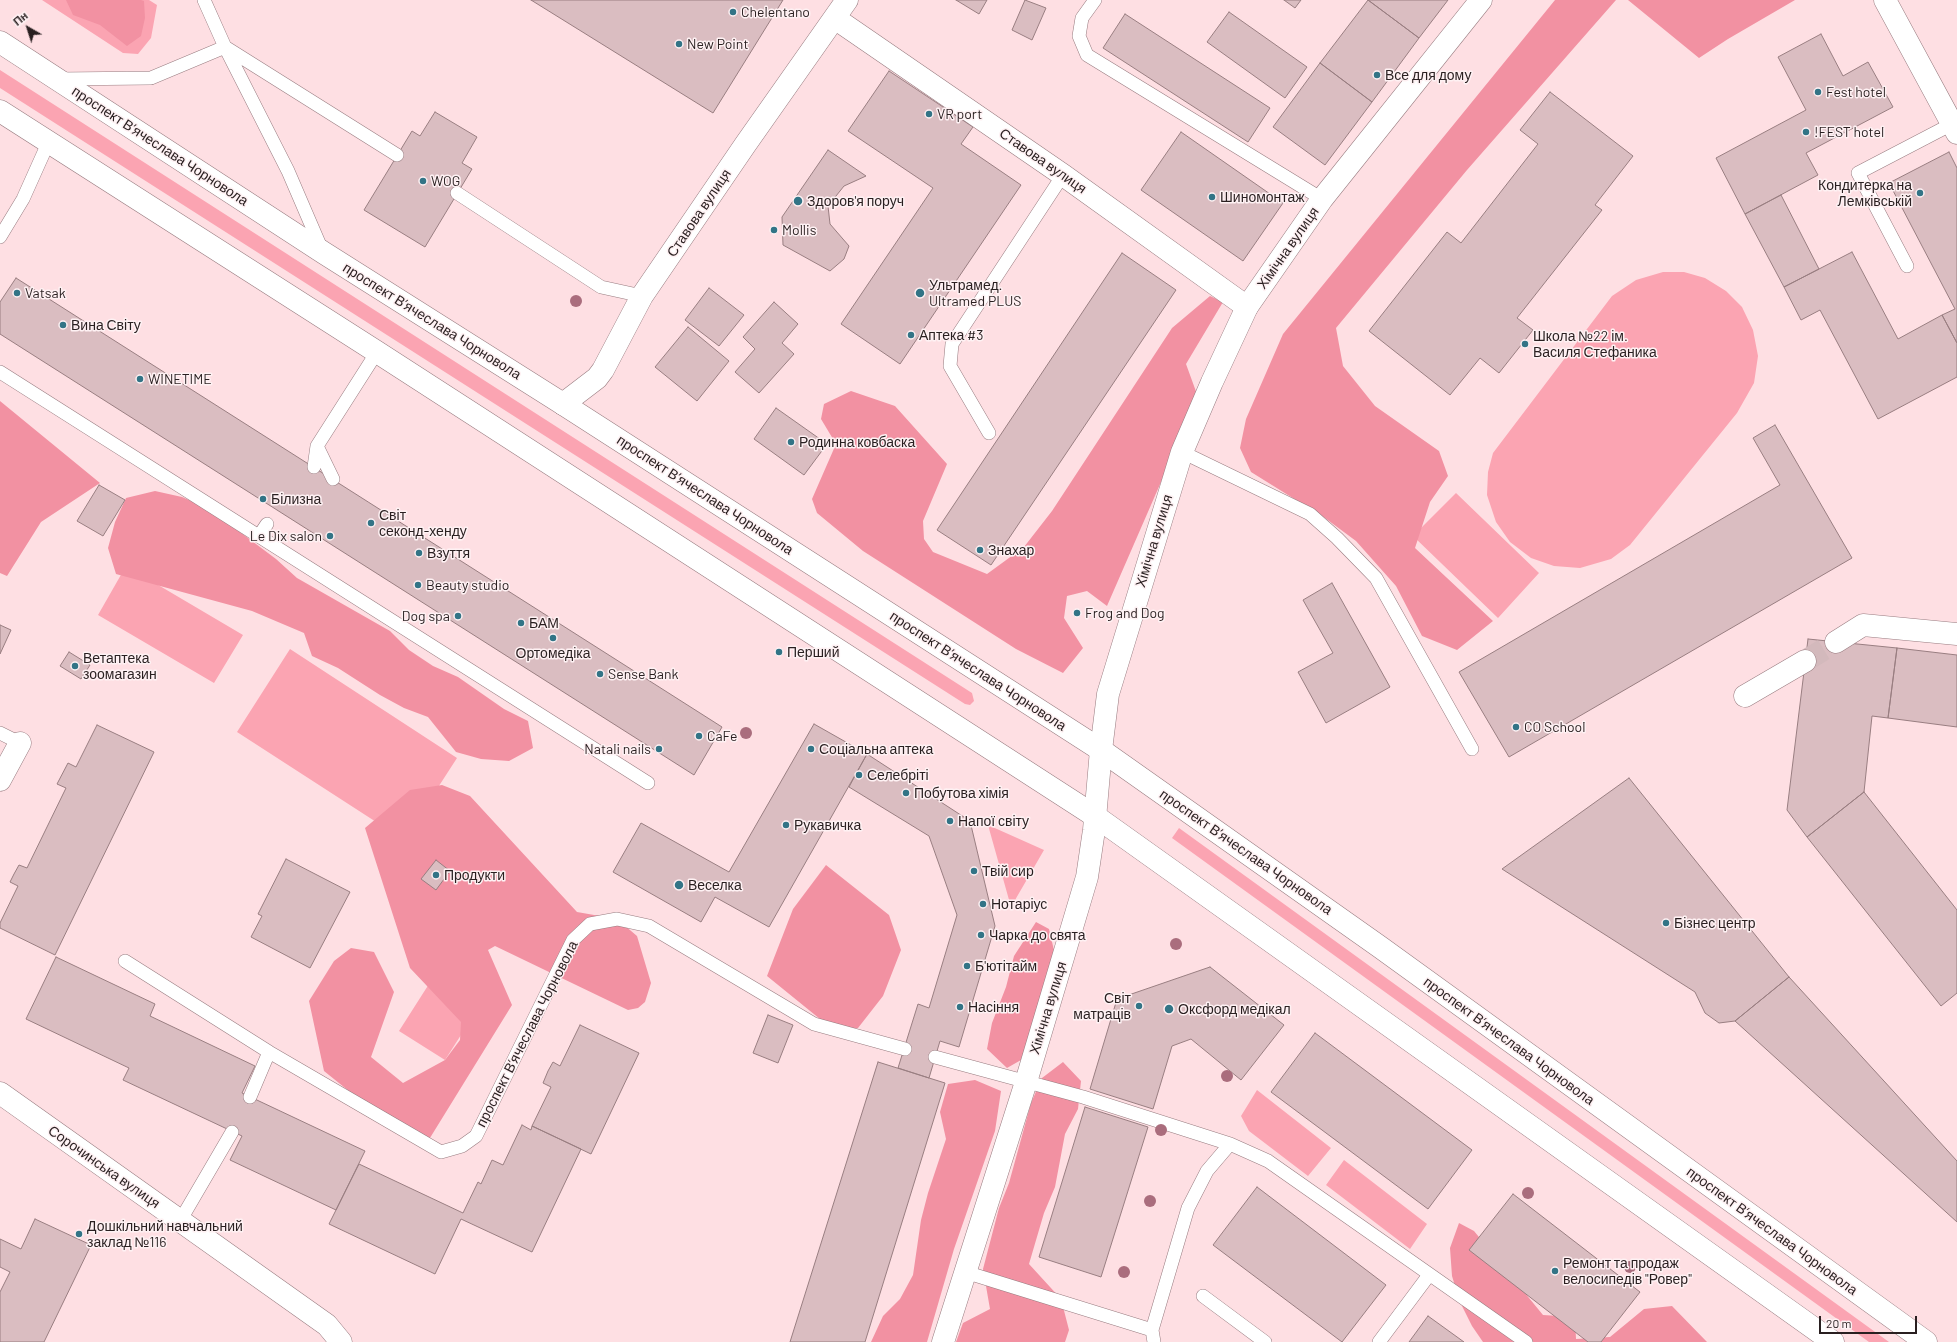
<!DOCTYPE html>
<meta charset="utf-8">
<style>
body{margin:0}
#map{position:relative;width:1957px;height:1342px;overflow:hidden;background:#fedfe3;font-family:Barlow,sans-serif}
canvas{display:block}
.north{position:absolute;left:8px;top:8px;width:40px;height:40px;-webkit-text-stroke:3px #fef1f3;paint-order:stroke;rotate:321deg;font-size:11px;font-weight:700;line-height:16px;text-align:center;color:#291f20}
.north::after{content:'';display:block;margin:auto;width:14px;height:18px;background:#291f20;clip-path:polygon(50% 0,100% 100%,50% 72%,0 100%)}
.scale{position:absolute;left:1819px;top:1316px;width:98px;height:18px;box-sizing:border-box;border:2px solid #291f20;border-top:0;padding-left:5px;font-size:12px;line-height:14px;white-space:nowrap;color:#291f20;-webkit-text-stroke:3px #fef1f3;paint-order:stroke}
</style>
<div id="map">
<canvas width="1957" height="1342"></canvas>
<div class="north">Пн</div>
<div class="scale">20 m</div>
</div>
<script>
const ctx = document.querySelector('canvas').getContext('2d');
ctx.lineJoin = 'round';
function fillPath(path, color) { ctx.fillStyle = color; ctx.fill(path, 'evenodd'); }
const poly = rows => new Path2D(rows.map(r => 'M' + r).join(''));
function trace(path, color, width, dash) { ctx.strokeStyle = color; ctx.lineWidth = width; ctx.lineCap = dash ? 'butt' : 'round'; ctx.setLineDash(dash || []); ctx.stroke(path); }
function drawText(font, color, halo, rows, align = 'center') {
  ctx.font = font + ' Barlow,sans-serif'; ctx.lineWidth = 3; ctx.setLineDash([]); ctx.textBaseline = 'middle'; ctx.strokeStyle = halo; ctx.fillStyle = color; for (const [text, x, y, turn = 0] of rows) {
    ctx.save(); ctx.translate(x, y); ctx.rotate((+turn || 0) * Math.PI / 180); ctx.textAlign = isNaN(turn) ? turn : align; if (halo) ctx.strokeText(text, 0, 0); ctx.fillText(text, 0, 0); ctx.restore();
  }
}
const green = poly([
 [42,0,149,0,157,5,151,38,138,54,123,53],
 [0,70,972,693,974,701,970,705,965,704,0,88],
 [1663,272,1684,272,1705,278,1726,291,1742,307,1753,330,1758,356,1754,383,1737,413,1630,545,1611,559,1580,568,1554,566,1531,558,1510,542,1496,522,1487,495,1488,472,1493,453,1612,296,1636,280],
 [1456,493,1539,573,1498,618,1413,536],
 [126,566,243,635,214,683,98,615],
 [290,649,457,758,404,840,237,732],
 [988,825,1044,850,1011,907],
 [1179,828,1889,1342,1869,1342,1172,838],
 [450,951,496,980,445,1060,399,1031],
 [1257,1090,1331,1148,1308,1176,1249,1131,1241,1116],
 [1344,1160,1427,1224,1410,1249,1326,1185]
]);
const forest = poly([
 [66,0,141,0,144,1,145,18,141,36,127,46,100,25,73,15],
 [1555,0,1616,0,1467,170,1336,328,1343,366,1375,406,1439,451,1448,476,1430,502,1415,548,1493,621,1457,650,1422,636,1396,586,1356,541,1325,518,1251,472,1240,448,1246,419,1283,334],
 [1628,0,1795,0,1728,39,1699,58],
 [1210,296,1223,302,1186,364,1198,397,1107,606,1087,591,1067,596,1064,618,1083,648,1063,673,1016,649,863,551,817,513,812,499,836,444,821,419,824,404,851,391,895,406,947,464,923,521,924,539,933,552,987,574,1024,547,1052,511,1172,328],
 [0,401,100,483,41,522,7,576,0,573],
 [155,491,182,497,208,508,276,559,297,578,390,631,409,650,433,666,458,677,504,709,528,721,533,748,509,761,481,759,456,752,428,717,404,708,380,695,338,668,312,656,304,633,252,611,116,574,108,548,115,522,126,498],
 [442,785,470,796,577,912,617,919,637,936,651,983,645,1002,638,1008,628,1010,495,946,488,950,512,1005,425,1146,416,1145,324,1071,309,1001,334,961,351,948,374,952,394,992,371,1057,403,1083,445,1060,460,1040,461,1022,410,968,365,828,410,790],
 [826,865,889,915,901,950,883,996,858,1028,836,1032,767,976,793,909],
 [1036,922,1049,929,1056,959,1021,1060,1007,1068,987,1049,992,1023,1006,987,1014,956],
 [1063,1062,1081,1081,1078,1109,1065,1134,1055,1187,1044,1213,1029,1264,1061,1299,1069,1330,1065,1342,956,1342,963,1323,990,1309,983,1269,999,1208,1009,1183,1031,1103,1042,1078],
 [975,1080,1001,1091,995,1131,954,1249,927,1342,871,1342,883,1316,900,1299,913,1275,921,1220,928,1193,946,1139,940,1112,948,1084],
 [1459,1223,1474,1231,1543,1315,1575,1317,1576,1339,1610,1337,1644,1309,1672,1306,1707,1342,1483,1342,1472,1326,1460,1302,1452,1276,1450,1248]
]);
const building = poly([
 [531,0,783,0,713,113,531,0],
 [956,0,987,0,979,14,956,0],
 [1025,0,1046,8,1032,40,1012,30,1025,0],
 [1284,0,1301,0,1295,8,1284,0],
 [1368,0,1448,0,1419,38,1368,0],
 [1368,0,1419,38,1372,102,1320,63,1368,0],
 [1229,12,1307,67,1285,98,1207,42,1229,12],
 [1125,14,1270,108,1248,142,1103,48,1125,14],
 [1821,34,1843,76,1868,62,1893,107,1806,153,1818,175,1745,214,1716,158,1806,110,1778,57,1821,34],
 [1320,63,1372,102,1325,165,1273,127,1320,63],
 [889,71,973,127,961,144,1021,185,900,364,841,324,933,188,848,131,889,71],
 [1550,92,1633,156,1595,205,1602,210,1517,318,1533,330,1499,373,1480,358,1450,395,1369,331,1447,232,1461,243,1538,144,1520,130,1550,92],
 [435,112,477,137,462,163,472,169,425,247,364,210,412,131,420,136,435,112],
 [1181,132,1283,203,1243,261,1141,190,1181,132],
 [828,150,866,176,844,186,828,206,830,224,849,246,844,259,830,271,783,245,782,217,828,150],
 [1949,152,1957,168,1957,343,1942,315,1955,309,1889,183,1949,152],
 [1781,195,1819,269,1784,287,1745,214,1781,195],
 [1852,252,1898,339,1942,315,1957,343,1957,377,1878,419,1820,310,1801,320,1784,287,1852,252],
 [1122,253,1176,290,991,565,937,530,1122,253],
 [16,278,722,727,694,775,0,334,0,302,16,278],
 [709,288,744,315,719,346,685,320,709,288],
 [774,302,798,324,782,343,794,354,759,393,735,372,755,349,743,337,774,302],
 [688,327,729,361,697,401,655,367,688,327],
 [776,408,827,444,804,475,754,439,776,408],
 [1775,425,1852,558,1509,757,1459,672,1780,485,1753,438,1775,425],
 [99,485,125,500,103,536,77,521,99,485],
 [1332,583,1390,687,1326,723,1298,672,1333,653,1303,600,1332,583],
 [0,625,11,630,0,654,0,625],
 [1808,639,1897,648,1888,718,1872,716,1864,792,1807,837,1787,810,1808,639],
 [1897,648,1957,655,1957,727,1888,718,1897,648],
 [69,652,90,665,81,679,60,666,69,652],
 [814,724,867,754,769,927,715,897,701,922,613,872,641,823,729,872,814,724],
 [97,725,154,752,55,955,0,928,0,923,18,886,10,882,14,874,19,865,27,868,66,788,57,784,68,763,76,767,97,725],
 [867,754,970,821,995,926,959,1047,940,1041,929,1078,898,1068,918,1004,929,1008,957,915,929,836,849,787,867,754],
 [1629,778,1789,977,1735,1021,1719,1023,1705,1013,1695,992,1502,869,1629,778],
 [1864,792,1957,910,1957,993,1941,1006,1807,837,1864,792],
 [286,859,350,892,310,968,251,937,262,916,258,914,286,859],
 [436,860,450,871,436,890,421,879,436,860],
 [56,957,155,1004,150,1016,255,1066,242,1093,365,1151,336,1210,230,1160,242,1136,123,1080,129,1068,26,1019,56,957],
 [1210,967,1284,1025,1241,1080,1191,1039,1172,1046,1153,1109,1090,1089,1117,999,1210,967],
 [1789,977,1957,1161,1957,1222,1735,1021,1789,977],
 [768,1015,793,1025,778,1063,753,1053,768,1015],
 [580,1025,639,1053,591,1154,532,1126,551,1087,543,1083,548,1071,553,1062,560,1066,580,1025],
 [1315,1033,1472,1150,1428,1209,1271,1092,1315,1033],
 [878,1062,945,1083,865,1342,790,1342,878,1062],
 [1085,1107,1148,1127,1101,1277,1039,1257,1085,1107],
 [522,1125,531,1130,532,1126,581,1149,532,1252,461,1219,435,1274,329,1224,359,1164,463,1213,478,1182,481,1184,492,1160,503,1165,522,1125],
 [1257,1187,1386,1285,1342,1342,1213,1245,1257,1187],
 [1513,1194,1640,1292,1601,1342,1588,1342,1469,1250,1513,1194],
 [35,1219,91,1245,44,1342,0,1342,0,1292,10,1272,0,1267,0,1239,21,1249,35,1219],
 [1428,1316,1464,1342,1409,1342,1428,1316]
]);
const minorTunnel = poly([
 [1805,661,1836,642]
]);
const service = poly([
 [204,0,225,47,288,171,322,250],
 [1095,0,1082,18,1079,36,1087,55,1322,199],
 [225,47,397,155],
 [59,79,151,78,225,47],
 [457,193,601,287,642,296],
 [0,237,23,199,49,141],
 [1907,266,1858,173,1952,124],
 [0,372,648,783],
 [989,433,950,366,952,344,1063,175],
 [317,446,333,479],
 [1182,452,1310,514,1337,538,1376,578,1472,749],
 [314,467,317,446,377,352],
 [259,536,267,524],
 [0,733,20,743],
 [125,961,269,1052,441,1152,462,1146,476,1136,573,940,590,924,617,919,649,926,814,1024,905,1049],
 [935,1057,1083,1097,1230,1144],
 [250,1097,269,1052],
 [180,1221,232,1132],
 [965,1272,1152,1330],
 [1203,1296,1265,1342],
 [1154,1342,1152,1330,1188,1208,1207,1171,1230,1144,1268,1161,1526,1342],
 [1379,1342,1429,1275]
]);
const minor = poly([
 [1885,0,1957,133],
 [836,19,1063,175,1247,307],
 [563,404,597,378,603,370,642,296,745,145,847,0],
 [1836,642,1863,625,1957,634],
 [1745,696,1805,661],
 [0,780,20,743],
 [0,1093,327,1325,341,1342]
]);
const tertiary = poly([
 [943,1342,1026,1082,1087,877,1094,830,1101,750,1108,694,1182,452,1212,382,1247,307,1322,199,1481,0]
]);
const primary = poly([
 [0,42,324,253,563,404,1101,750,1380,947,1926,1342],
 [0,111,377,352,1095,816,1833,1342]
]);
const trees = [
 [576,301],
 [746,733],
 [1176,944],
 [1227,1076],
 [1161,1130],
 [1528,1193],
 [1150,1201],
 [1630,1267],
 [1124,1272]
];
const markers = [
 [733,12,4,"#327486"],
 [679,44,4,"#327486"],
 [1377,75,4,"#327486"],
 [1818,92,4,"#327486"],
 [929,114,4,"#327486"],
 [1806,132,4,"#327486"],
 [423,181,4,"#327486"],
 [1920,193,4,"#327486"],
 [1212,197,4,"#327486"],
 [798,201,5,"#327486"],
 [774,230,4,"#327486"],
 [17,293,4,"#327486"],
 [920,293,5,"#327486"],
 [63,325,4,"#327486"],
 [911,335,4,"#327486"],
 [1525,344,4,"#327486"],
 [140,379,4,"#327486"],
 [791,442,4,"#327486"],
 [263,499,4,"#327486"],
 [371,523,4,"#327486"],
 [330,536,4,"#327486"],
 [980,550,4,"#327486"],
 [419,553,4,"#327486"],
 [418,585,4,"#327486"],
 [1077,613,4,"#327486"],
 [458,616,4,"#327486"],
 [521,623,4,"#327486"],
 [553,638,4,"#327486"],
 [779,652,4,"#327486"],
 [75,666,4,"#327486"],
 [600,674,4,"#327486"],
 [1516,727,4,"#327486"],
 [699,736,4,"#327486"],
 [659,749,4,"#327486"],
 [811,749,4,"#327486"],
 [859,775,4,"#327486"],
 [906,793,4,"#327486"],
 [950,821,4,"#327486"],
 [786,825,4,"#327486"],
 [974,871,4,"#327486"],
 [436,875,4,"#327486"],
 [679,885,5,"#327486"],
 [983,904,4,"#327486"],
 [1666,923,4,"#327486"],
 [981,935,4,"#327486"],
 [967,966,4,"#327486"],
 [1139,1006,4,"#327486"],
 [960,1007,4,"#327486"],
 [1169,1009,5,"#327486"],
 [79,1234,4,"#327486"],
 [1555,1271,4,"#327486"]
];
const poiNames = [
 ["Chelentano",741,12],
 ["New Point",687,44],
 ["Все для дому",1385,75],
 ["Fest hotel",1826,92],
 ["VR port",937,114],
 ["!FEST hotel",1814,132],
 ["WOG",431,181],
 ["Кондитерка на",1912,185,"right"],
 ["Лемківській",1912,201,"right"],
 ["Шиномонтаж",1220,197],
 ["Здоров'я поруч",807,201],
 ["Mollis",782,230],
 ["Ультрамед.",929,285],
 ["Ultramed PLUS",929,301],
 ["Vatsak",25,293],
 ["Вина Світу",71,325],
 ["Аптека #3",919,335],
 ["Школа №22 ім.",1533,336],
 ["Василя Стефаника",1533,352],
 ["WINETIME",148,379],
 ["Родинна ковбаска",799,442],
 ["Білизна",271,499],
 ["Світ",379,515],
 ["секонд-хенду",379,531],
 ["Le Dix salon",322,536,"right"],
 ["Знахар",988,550],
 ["Взуття",427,553],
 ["Beauty studio",426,585],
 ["Frog and Dog",1085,613],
 ["Dog spa",450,616,"right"],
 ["БАМ",529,623],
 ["Перший",787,652],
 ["Ортомедіка",553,653,"center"],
 ["Ветаптека",83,658],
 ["зоомагазин",83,674],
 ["Sense Bank",608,674],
 ["CO School",1524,727],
 ["CaFe",707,736],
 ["Natali nails",651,749,"right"],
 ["Соціальна аптека",819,749],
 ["Селебріті",867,775],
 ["Побутова хімія",914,793],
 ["Напої світу",958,821],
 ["Рукавичка",794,825],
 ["Твій сир",982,871],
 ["Продукти",444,875],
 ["Веселка",688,885],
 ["Нотаріус",991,904],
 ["Бізнес центр",1674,923],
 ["Чарка до свята",989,935],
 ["Б'ютітайм",975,966],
 ["Світ",1131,998,"right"],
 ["матраців",1131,1014,"right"],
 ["Насіння",968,1007],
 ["Оксфорд медікал",1178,1009],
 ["Дошкільний навчальний",87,1226],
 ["заклад №116",87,1242],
 ["Ремонт та продаж",1563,1263],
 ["велосипедів \"Ровер\"",1563,1279]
];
const streetNames = [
 ["проспект Вʼячеслава Чорновола",160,146,33],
 ["Ставова вулиця",1043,161,35],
 ["Ставова вулиця",699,213,-56],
 ["Хімічна вулиця",1288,248,-55],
 ["проспект Вʼячеслава Чорновола",432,321,32],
 ["проспект Вʼячеслава Чорновола",705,495,33],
 ["Хімічна вулиця",1154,541,-73],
 ["проспект Вʼячеслава Чорновола",978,671,33],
 ["проспект Вʼячеслава Чорновола",1246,852,35],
 ["Хімічна вулиця",1048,1008,-73],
 ["проспект Вʼячеслава Чорновола",527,1034,-63],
 ["проспект Вʼячеслава Чорновола",1509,1041,36],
 ["Сорочинська вулиця",104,1167,35],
 ["проспект Вʼячеслава Чорновола",1772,1231,36]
];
fillPath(green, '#fba4b2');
fillPath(forest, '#f291a2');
fillPath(building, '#dabdc1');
trace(building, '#997e81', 1);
trace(minorTunnel, '#d3b9bc', 22, [22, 11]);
trace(service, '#987c80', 14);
trace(minor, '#987c80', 23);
trace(tertiary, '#987c80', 23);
trace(primary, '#987c80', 23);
trace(service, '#fff', 13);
trace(minor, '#fff', 22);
trace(tertiary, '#fff', 22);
trace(primary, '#fff', 22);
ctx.fillStyle = '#aa6d7d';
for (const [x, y] of trees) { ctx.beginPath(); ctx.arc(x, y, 6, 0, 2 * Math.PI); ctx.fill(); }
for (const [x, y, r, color] of markers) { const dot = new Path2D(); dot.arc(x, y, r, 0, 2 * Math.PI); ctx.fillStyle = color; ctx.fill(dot); trace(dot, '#fef1f3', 1.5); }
drawText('14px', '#291f20', '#fef1f3', poiNames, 'left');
drawText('14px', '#291f20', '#fef1f3', streetNames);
</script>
